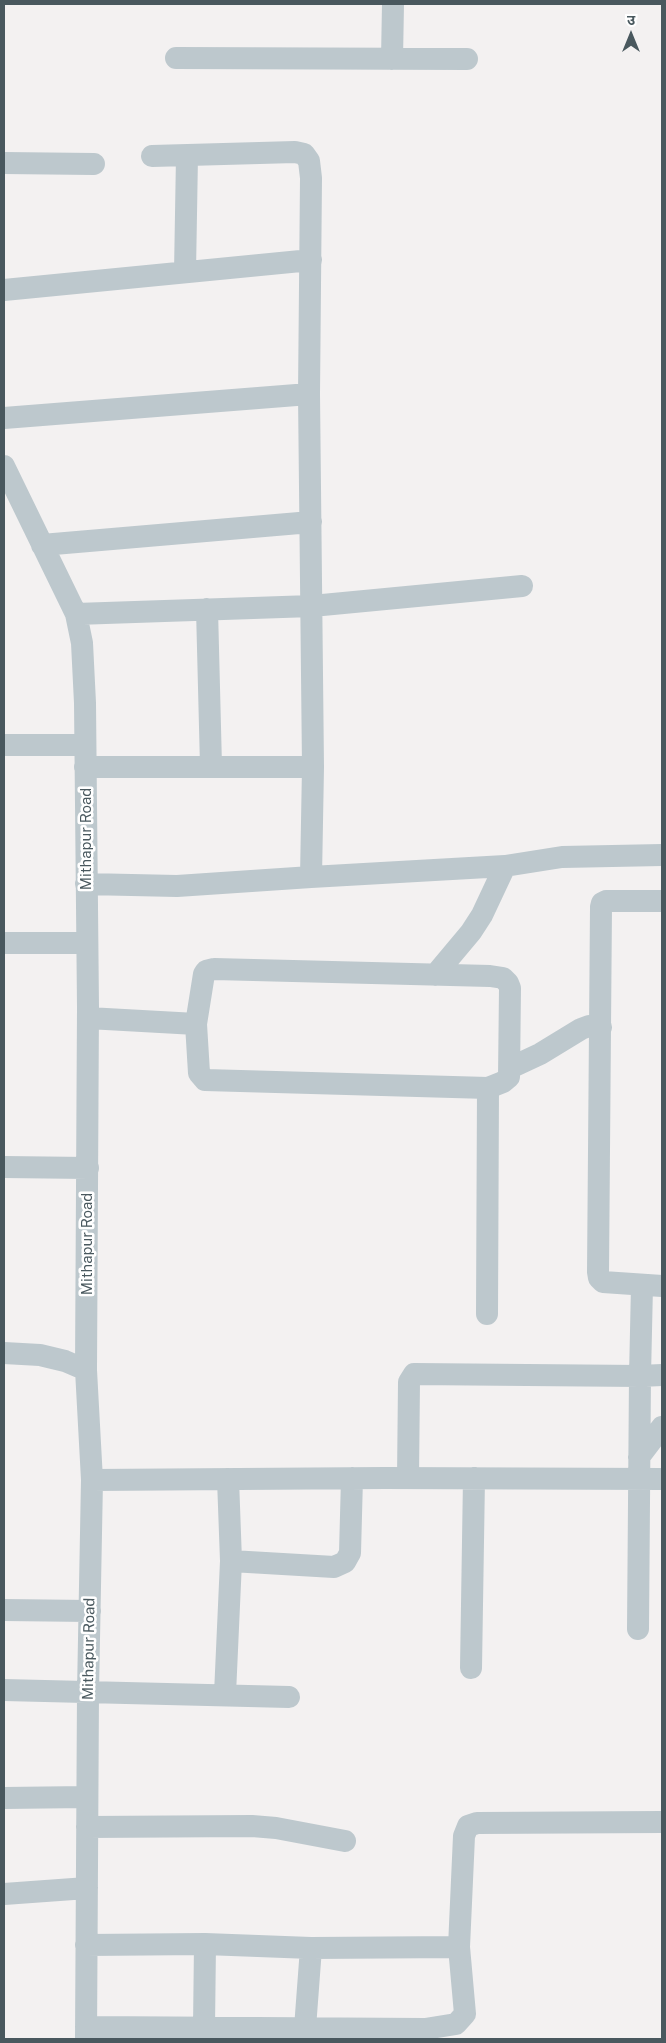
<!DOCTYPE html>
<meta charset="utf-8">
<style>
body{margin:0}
#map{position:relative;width:666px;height:2043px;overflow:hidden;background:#f3f1f1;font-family:"Public Sans","Noto Sans Devanagari",sans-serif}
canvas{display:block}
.frame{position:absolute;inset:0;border:5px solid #49585e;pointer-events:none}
.north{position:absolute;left:606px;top:10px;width:50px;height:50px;-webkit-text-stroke:4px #fff;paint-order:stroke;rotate:0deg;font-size:14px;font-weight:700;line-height:20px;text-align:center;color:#49585e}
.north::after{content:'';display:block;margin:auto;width:18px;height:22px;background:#49585e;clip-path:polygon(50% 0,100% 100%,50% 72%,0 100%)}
</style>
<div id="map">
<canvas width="666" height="2043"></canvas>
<div class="frame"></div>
<div class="north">उ</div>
</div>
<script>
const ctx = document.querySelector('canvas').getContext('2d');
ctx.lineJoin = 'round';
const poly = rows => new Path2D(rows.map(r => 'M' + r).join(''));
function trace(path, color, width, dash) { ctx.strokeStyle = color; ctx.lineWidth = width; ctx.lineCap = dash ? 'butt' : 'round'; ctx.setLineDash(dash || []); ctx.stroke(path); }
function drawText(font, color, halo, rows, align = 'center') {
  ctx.font = font + ' "Public Sans",sans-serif'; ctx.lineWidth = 5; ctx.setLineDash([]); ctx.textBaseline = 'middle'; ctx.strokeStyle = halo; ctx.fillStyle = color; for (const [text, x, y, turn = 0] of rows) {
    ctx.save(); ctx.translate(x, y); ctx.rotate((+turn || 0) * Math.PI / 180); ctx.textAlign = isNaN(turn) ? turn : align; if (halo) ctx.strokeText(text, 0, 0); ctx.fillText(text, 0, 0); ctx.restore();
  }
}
const minor = poly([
 [176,58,467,59],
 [392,59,393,4],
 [4,163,94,164],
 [185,272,187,156],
 [4,290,311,260],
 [309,394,313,767,311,877,505,866],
 [4,418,309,394,311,178,309,161,304,154,295,152,152,156],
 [4,466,76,614,82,643,85,703,88,1007,86,1370,92,1480,88,1692,86,2039],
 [42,545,311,522],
 [207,609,211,766],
 [76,614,312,606,522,586],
 [4,745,85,745],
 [85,767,313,767],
 [86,884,177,886,311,877],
 [662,901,606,901,602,903,601,907,598,1272,599,1278,603,1282,662,1286],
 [4,943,87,943],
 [214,969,490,976,503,978,508,983,510,988,509,1077,503,1082,488,1088,205,1080,199,1073,196,1024,204,974,206,971,214,969],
 [435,975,471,932,482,915,505,866,562,857,662,855],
 [88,1018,196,1024],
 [510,1068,540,1054,581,1029,589,1026,601,1027],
 [4,1167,88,1168],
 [642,1286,640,1376,662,1375],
 [487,1314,488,1088],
 [4,1353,40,1355,65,1361,86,1370],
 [639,1457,662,1427],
 [408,1478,409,1382,414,1374,640,1376,638,1629],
 [92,1480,385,1478,662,1479],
 [231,1561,334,1567,345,1562,350,1553,352,1478],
 [4,1610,90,1611],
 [471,1668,474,1478],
 [4,1690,289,1697],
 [225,1694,231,1561,228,1479],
 [4,1798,87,1797],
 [87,1827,252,1826,276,1828,345,1841],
 [4,1894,87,1888],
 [86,1945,205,1944,311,1948,459,1947],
 [86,2027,425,2029,456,2024,465,2014,459,1947,464,1836,468,1826,477,1823,662,1822],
 [204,2027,205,1944],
 [305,2028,311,1948]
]);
const streetNames = [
 ["Mithapur Road",86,839,-90],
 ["Mithapur Road",87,1244,-90],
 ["Mithapur Road",89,1649,-89]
];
trace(minor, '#bdc8cd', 22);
drawText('15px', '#49585e', '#fff', streetNames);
</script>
